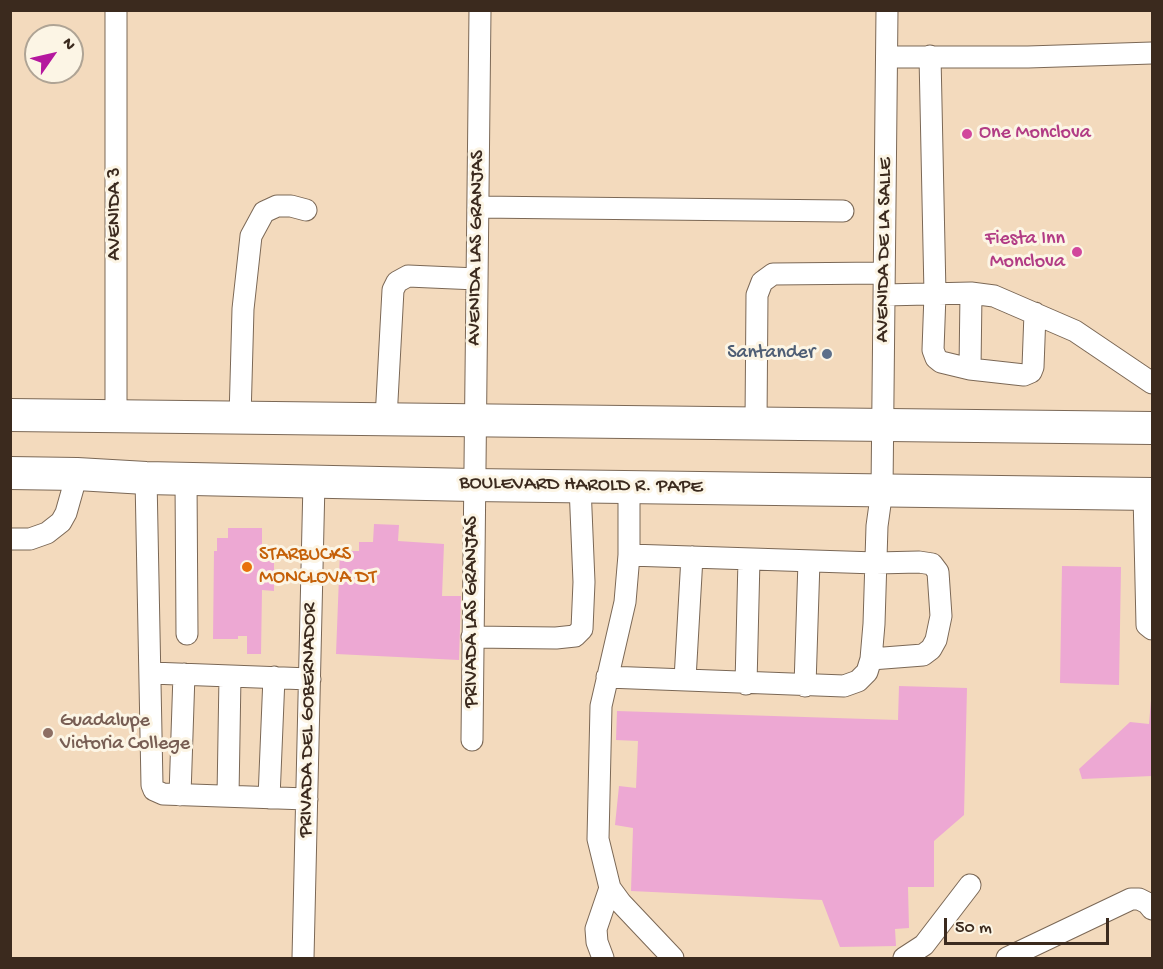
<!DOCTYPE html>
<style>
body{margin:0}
#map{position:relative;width:1163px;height:969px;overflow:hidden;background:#f3dabd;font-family:"Gochi Hand",sans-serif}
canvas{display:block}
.frame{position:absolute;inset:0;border:12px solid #3b2a1e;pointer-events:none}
.north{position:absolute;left:24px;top:24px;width:60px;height:60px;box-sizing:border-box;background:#fcf5e5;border:2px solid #afa495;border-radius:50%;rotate:56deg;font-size:16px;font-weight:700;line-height:24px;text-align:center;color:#3b2a1e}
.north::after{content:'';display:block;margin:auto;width:21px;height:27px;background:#b5179e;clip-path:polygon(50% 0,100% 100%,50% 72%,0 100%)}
.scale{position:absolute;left:944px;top:918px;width:165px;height:27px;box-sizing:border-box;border:3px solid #3b2a1e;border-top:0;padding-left:8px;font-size:18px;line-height:21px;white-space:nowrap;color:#3b2a1e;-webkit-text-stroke:4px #fcf5e5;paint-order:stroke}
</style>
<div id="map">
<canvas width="1163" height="969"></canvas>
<div class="frame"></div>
<div class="north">N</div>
<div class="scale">50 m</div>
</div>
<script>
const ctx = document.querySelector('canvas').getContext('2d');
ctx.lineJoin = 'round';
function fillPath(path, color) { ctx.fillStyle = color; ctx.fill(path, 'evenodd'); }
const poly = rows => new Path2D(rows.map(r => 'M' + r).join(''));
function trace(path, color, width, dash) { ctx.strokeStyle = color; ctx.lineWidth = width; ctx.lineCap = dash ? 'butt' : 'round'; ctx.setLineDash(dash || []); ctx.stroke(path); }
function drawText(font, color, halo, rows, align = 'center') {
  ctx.font = font + ' "Gochi Hand",sans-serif'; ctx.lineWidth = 6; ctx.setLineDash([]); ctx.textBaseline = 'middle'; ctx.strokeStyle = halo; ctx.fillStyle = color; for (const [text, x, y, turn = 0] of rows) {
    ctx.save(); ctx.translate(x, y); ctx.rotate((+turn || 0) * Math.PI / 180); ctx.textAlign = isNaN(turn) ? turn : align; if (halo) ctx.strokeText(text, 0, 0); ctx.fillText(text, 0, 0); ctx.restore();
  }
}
const building = poly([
 [374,524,399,525,398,541,444,544,442,596,461,596,459,660,336,654,340,551,359,551,359,542,373,542],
 [228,528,262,528,262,552,274,552,274,591,262,590,261,654,247,654,247,636,238,636,238,639,213,639,214,551,217,551,217,538,228,538],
 [1062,566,1121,567,1119,685,1060,683],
 [899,686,967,688,964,815,934,841,934,887,908,887,909,928,895,929,896,946,840,947,822,900,631,891,633,828,615,825,619,786,636,788,638,741,616,740,617,711,898,720],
 [1151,700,1152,700,1152,776,1082,779,1079,769,1130,722,1149,724]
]);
const minor = poly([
 [116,10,116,418],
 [930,56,935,294,933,350,936,358,941,362,970,369],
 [887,57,1028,57,1152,53],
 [478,207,843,211],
 [971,293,970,369,1024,375,1031,372,1033,367,1035,313],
 [884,295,971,293,994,296,1075,331,1152,383],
 [240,418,243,309,251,236,264,212,277,206,291,206,306,210],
 [386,419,393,290,397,282,408,276,477,279],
 [756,422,757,295,762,282,773,274,884,273],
 [146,478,152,785,154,790,163,794,307,799],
 [186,479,187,634],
 [629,487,629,555,625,602,601,706,598,839,610,888,621,903,673,958],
 [1144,494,1147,625,1152,629],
 [10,539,30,539,47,533,61,522,66,513,77,474],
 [629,555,876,563,919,562,932,564,938,572,941,616,936,640,931,649,923,655,871,659],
 [472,637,556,638,575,636,582,629,584,582,580,486],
 [151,673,310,679],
 [607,677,844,686,858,681,867,672,871,659,874,624,877,526,882,490,887,10],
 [685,679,692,557],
 [746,684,749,559],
 [805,686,809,561],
 [472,740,480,10],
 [180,795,184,674],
 [228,796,230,676],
 [269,798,274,677],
 [303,958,314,482],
 [603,958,597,942,596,929,610,888],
 [904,958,924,945,970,885],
 [1007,958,1131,899,1139,899,1147,903,1152,909]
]);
const highway = poly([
 [10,415,1152,428],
 [10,473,77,474,146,478,473,485,1152,494]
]);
const markers = [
 [967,134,6,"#d1479c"],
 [1077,252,6,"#d1479c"],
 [827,354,6,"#5c6f8a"],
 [247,567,6,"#e8710a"],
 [48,733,6,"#8d6e63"]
];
const hotelNames = [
 ["One Monclova",979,134],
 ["Fiesta Inn",1065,240,"right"],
 ["Monclova",1065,263,"right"]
];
const streetNames = [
 ["AVENIDA 3",116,214,-90],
 ["AVENIDA LAS GRANJAS",477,248,-89],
 ["AVENIDA DE LA SALLE",885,250,-89],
 ["BOULEVARD HAROLD R. PAPE",581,486,1],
 ["PRIVADA LAS GRANJAS",473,612,-90],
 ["PRIVADA DEL GOBERNADOR",309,720,-89]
];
const serviceNames = [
 ["Santander",815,354]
];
const foodNames = [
 ["STARBUCKS",259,556],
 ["MONCLOVA DT",259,579]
];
const educationNames = [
 ["Guadalupe",60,722],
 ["Victoria College",60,745]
];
fillPath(building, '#eda8d3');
trace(minor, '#7b6856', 23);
trace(highway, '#7b6856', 34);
trace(minor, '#fff', 21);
trace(highway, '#fff', 32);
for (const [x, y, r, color] of markers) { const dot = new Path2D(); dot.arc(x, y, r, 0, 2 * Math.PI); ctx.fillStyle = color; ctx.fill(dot); trace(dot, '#fcf5e5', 2); }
drawText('20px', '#b23c85', '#fcf5e5', hotelNames, 'left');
drawText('20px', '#3b2a1e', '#fcf5e5', streetNames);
drawText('20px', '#4e5e75', '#fcf5e5', serviceNames, 'right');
drawText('20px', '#c56008', '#fcf5e5', foodNames, 'left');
drawText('20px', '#785e54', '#fcf5e5', educationNames, 'left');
</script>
